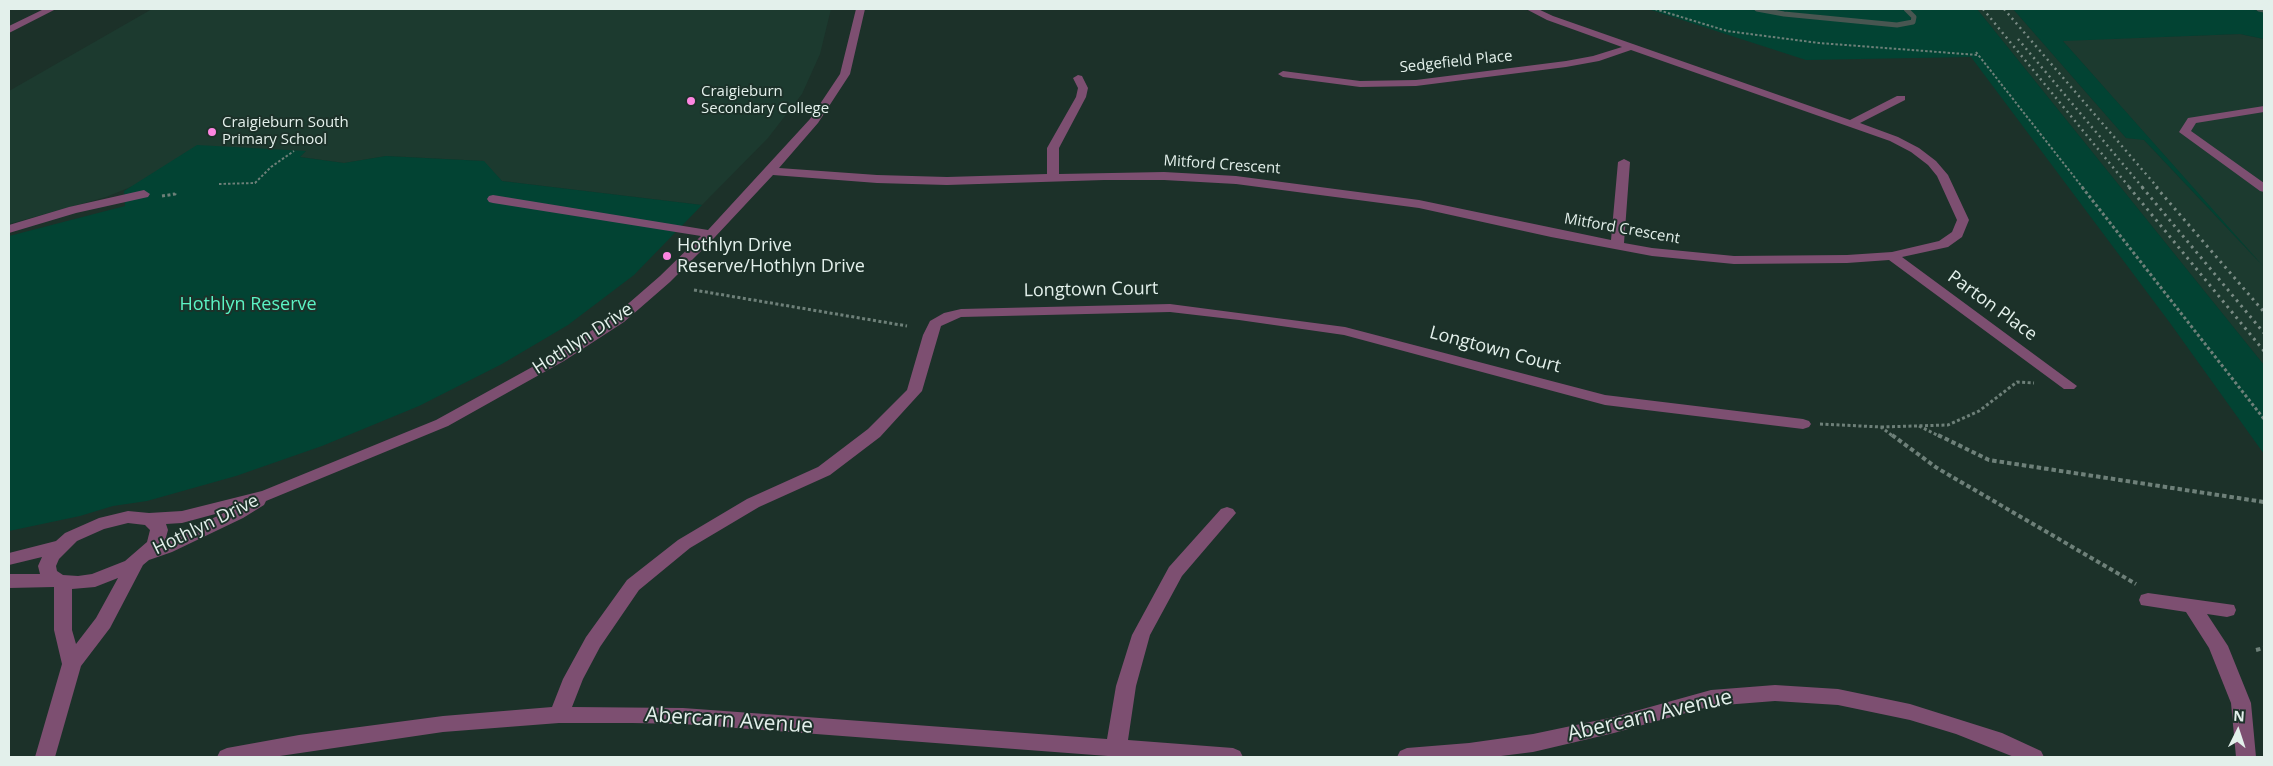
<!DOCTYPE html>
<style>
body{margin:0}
#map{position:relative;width:2273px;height:766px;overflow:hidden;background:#1c3129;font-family:"Open Sans",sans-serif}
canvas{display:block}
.frame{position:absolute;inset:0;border:10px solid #e3f0eb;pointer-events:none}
.north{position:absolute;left:2213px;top:706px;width:50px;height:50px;-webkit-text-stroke:4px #1c3129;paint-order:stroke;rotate:4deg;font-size:14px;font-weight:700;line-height:20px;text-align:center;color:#e3f0eb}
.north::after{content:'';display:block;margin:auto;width:18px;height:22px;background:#e3f0eb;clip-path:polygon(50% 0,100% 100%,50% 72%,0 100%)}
</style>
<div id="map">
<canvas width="2273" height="766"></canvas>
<div class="frame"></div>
<div class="north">N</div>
</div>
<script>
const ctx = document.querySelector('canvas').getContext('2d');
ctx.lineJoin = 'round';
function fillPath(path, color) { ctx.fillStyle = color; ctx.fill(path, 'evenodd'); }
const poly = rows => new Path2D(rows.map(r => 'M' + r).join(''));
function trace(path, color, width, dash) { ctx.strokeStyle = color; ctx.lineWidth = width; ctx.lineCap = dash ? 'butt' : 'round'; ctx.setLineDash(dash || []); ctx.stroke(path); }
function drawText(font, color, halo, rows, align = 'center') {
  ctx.font = font + ' "Open Sans",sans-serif'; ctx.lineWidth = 4; ctx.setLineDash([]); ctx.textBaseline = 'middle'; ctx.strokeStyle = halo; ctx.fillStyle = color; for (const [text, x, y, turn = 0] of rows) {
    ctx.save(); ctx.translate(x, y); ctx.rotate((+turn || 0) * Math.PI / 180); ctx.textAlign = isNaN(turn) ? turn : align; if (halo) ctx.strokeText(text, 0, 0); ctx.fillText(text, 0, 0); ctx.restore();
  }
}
const built = poly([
 [152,9,831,9,820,54,802,94,768,138,702,205,502,181,483,161,386,156,344,163,300,157,306,151,133,186,106,197,9,224,9,91],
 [1977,9,2013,9,2126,138,2143,139,2259,262,2062,40,2240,34,2264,39,2264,365]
]);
const green = poly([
 [1648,9,1977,9,2264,365,2264,454,2170,323,1971,57,1806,60],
 [2013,9,2250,9,2264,12,2264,39,2240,34,2063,41,2264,267,2144,140,2126,138],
 [197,145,306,151,300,157,344,163,386,156,484,161,502,181,702,205,634,275,568,325,502,364,419,406,322,446,236,476,147,501,113,506,80,516,9,531,9,236,125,206,124,191]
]);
const stream = poly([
 [1757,9,1784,14,1897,25,1913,22,1914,17,1906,9],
 [2259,9,2264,10]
]);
const pathFar2 = poly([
 [1655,9,1727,31,1819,43,1978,55],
 [1976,52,2083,188],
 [219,184,255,183,271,167,294,151]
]);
const pathFar1 = poly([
 [2082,187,2264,419],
 [162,196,175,194,176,191],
 [694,290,907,326],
 [1820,424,1881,427,1894,437],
 [1919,426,1941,437],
 [1881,427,1948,425,1979,411,2017,382,2034,383]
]);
const path = poly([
 [1892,435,1937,468,2136,584],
 [1938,435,1989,460,2264,502],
 [2256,650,2264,648]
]);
const minor = poly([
 [44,9,56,9,9,33,9,26,44,9],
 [856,9,865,9,850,74,818,123,779,168,877,175,947,177,1047,174,1047,148,1076,97,1078,88,1073,78,1078,75,1082,76,1088,88,1086,97,1059,148,1059,174,1164,172,1236,176,1419,200,1611,240,1618,162,1624,159,1630,162,1624,243,1652,248,1734,256,1847,255,1892,252,1939,241,1952,232,1957,220,1937,176,1928,165,1911,152,1890,141,1631,50,1599,61,1566,67,1416,86,1360,87,1283,77,1278,74,1283,71,1360,81,1416,80,1566,61,1593,56,1622,47,1547,20,1526,9,1538,9,1553,16,1850,120,1897,96,1905,96,1905,100,1860,123,1898,137,1919,148,1936,161,1948,175,1969,220,1962,237,1948,247,1902,257,2077,386,2074,389,2064,389,1889,260,1847,263,1734,264,1652,256,1551,237,1419,208,1236,184,1164,180,1104,180,947,185,877,183,773,175,715,237,670,282,624,322,564,361,448,426,266,501,264,505,243,518,172,552,149,560,143,565,110,628,81,666,55,757,35,757,62,664,54,630,54,587,9,588,9,574,40,574,38,566,42,557,9,565,9,553,56,541,65,533,99,518,128,511,149,513,182,511,262,491,436,420,554,355,614,316,660,276,701,236,493,203,489,202,487,199,489,196,493,195,708,230,810,119,840,74,856,9],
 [230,510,165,541,168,530,166,524,182,523,230,510],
 [128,523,145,525,150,530,147,542,125,561,92,574,78,576,63,575,57,571,56,566,59,559,77,541,104,529,128,523],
 [118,578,96,618,76,644,72,630,72,589,95,587,118,578],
 [2264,106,2264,112,2196,123,2191,131,2264,183,2264,192,2260,191,2179,132,2188,118,2264,106],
 [144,190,150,194,148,197,76,213,9,233,9,225,69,207,144,190],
 [1170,304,1345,327,1605,395,1803,419,1809,421,1811,424,1809,427,1803,429,1605,405,1344,335,1239,320,1170,312,961,317,941,326,922,391,880,437,830,475,759,507,690,548,639,590,600,647,583,679,572,707,683,708,1107,739,1116,686,1132,635,1169,567,1221,509,1227,507,1233,509,1236,513,1182,576,1150,635,1136,686,1128,740,1233,748,1240,751,1243,757,1121,757,683,724,632,723,559,723,443,732,273,757,217,757,220,751,227,748,299,735,443,716,552,707,563,679,586,637,627,580,678,540,747,499,818,467,868,429,907,390,923,335,930,321,944,313,961,309,1170,304],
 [2148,593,2234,605,2236,610,2234,615,2227,617,2207,614,2228,646,2251,703,2256,757,2236,757,2231,703,2209,648,2186,612,2141,605,2139,600,2141,595,2148,593],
 [1775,685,1838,689,1910,704,2002,733,2041,751,2044,757,2014,757,1956,734,1910,720,1838,705,1775,701,1711,706,1614,733,1533,752,1493,757,1397,757,1400,751,1407,748,1469,743,1533,734,1614,717,1711,690,1775,685]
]);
const railFar1 = poly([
 [1983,9,2130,188],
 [2004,9,2158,188],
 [2018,39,2143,188]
]);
const rail = poly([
 [2129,187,2264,351],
 [2142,187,2264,333],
 [2156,187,2264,312]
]);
const markers = [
 [691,101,5,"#fd86e1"],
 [212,132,5,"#fd86e1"],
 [667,256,5,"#fd86e1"]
];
const farStreetnames = [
 ["Sedgefield Place",1456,62,-6],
 ["Mitford Crescent",1222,165,4],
 ["Mitford Crescent",1622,229,10]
];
const farPoinames = [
 ["Craigieburn",701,92],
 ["Secondary College",701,109],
 ["Craigieburn South",222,123],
 ["Primary School",222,140]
];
const poiNames = [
 ["Hothlyn Drive",677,246],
 ["Reserve/Hothlyn Drive",677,267]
];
const streetNames = [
 ["Longtown Court",1091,290,-1],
 ["Parton Place",1992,306,36],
 ["Hothlyn Drive",583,339,-33],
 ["Longtown Court",1495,350,15],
 ["Hothlyn Drive",206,525,-26]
];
const parkNames = [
 ["Hothlyn Reserve",248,305]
];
const nearStreetnames = [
 ["Abercarn Avenue",1650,716,-13],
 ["Abercarn Avenue",729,721,4]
];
fillPath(built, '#1c3a2f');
fillPath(green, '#024333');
trace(stream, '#485651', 5);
trace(pathFar2, '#6e8079', 2, [2.5, 2]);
trace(pathFar1, '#6e8079', 3, [3, 2.5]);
trace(path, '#6e8079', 4, [4.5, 3]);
fillPath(minor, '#7d4f71');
trace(railFar1, '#798b84', 2.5, [2, 4]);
trace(rail, '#798b84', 3, [2.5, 4.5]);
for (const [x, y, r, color] of markers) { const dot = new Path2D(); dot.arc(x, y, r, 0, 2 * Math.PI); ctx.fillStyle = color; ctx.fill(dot); trace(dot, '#1c3129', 2); }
drawText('15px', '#e3f0eb', '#1c3129', farStreetnames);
drawText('15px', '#e3f0eb', '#1c3129', farPoinames, 'left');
drawText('18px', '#e3f0eb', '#1c3129', poiNames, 'left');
drawText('18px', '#e3f0eb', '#1c3129', streetNames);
drawText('18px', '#5bf3c4', '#1c3129', parkNames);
drawText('21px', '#e3f0eb', '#1c3129', nearStreetnames);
</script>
